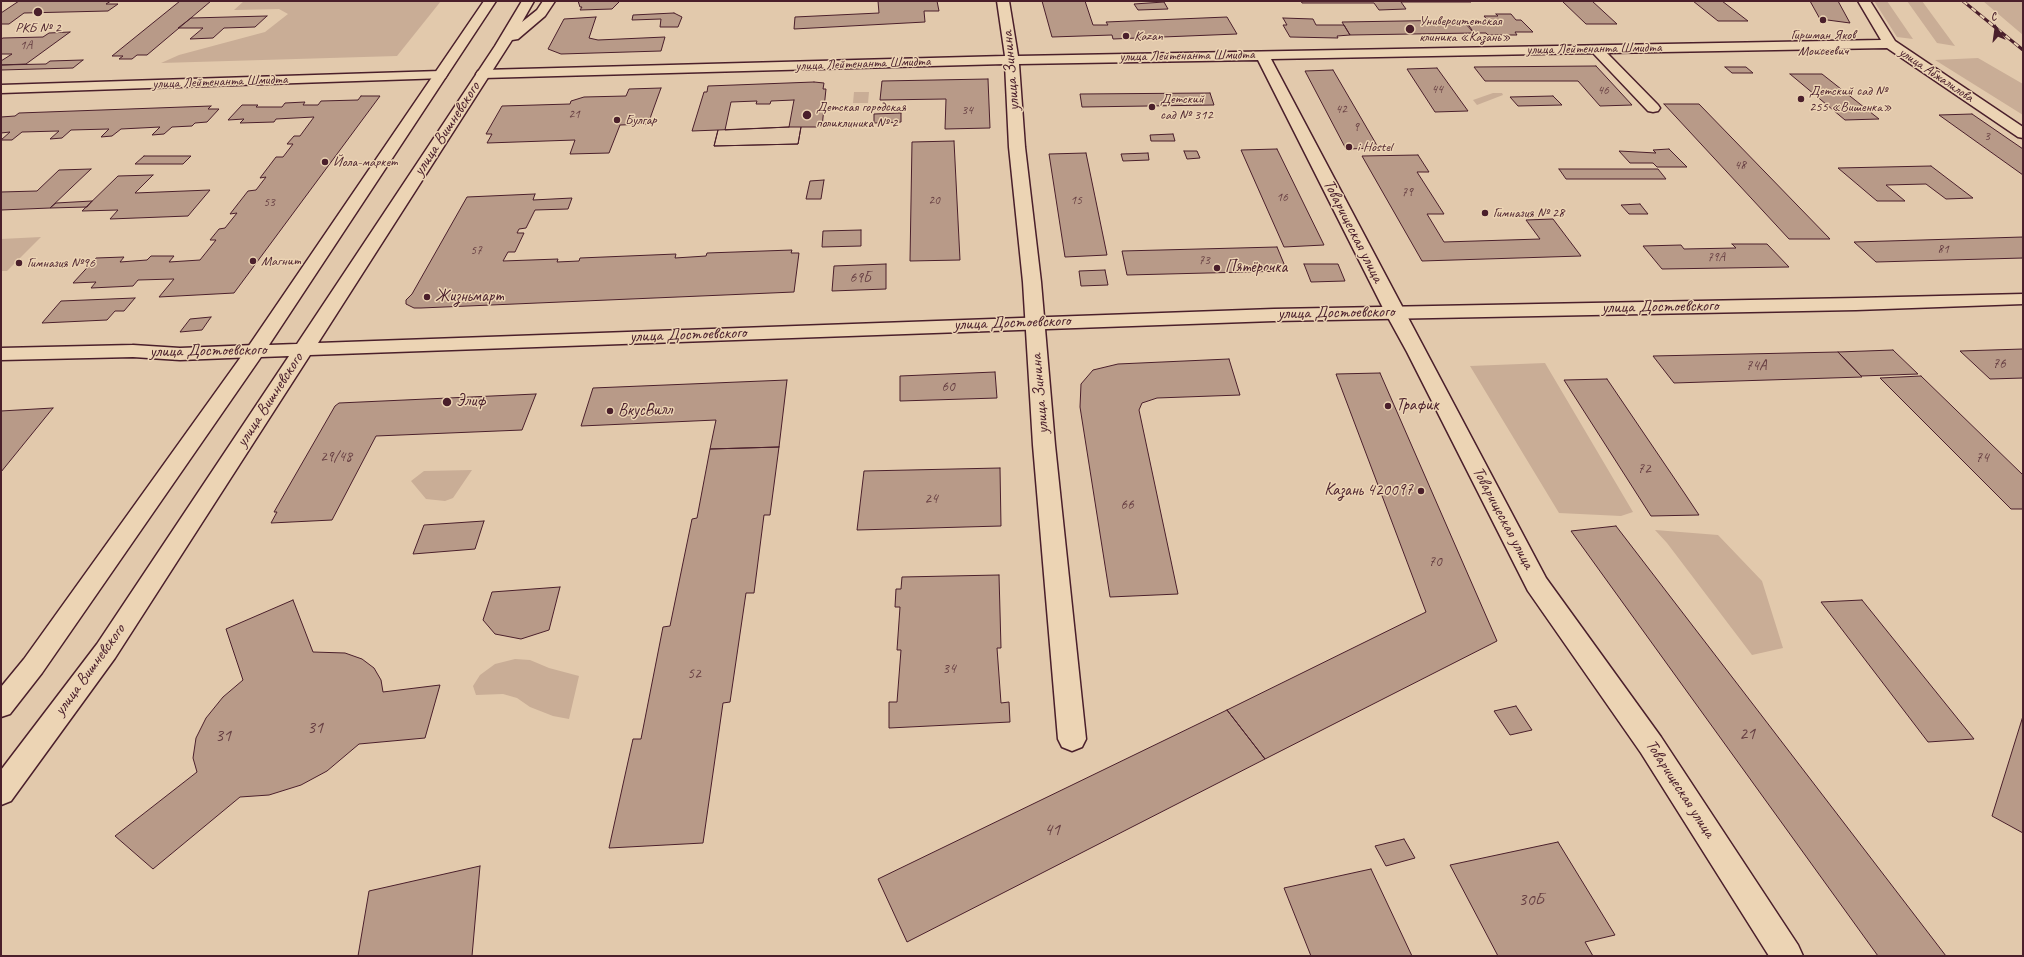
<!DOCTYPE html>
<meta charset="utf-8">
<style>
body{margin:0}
#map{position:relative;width:2024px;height:957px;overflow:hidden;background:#e2c9ac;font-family:Caveat,sans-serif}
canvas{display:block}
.frame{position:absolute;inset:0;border:2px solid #4a1f2b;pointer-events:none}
.north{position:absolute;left:1976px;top:8px;width:40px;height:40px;-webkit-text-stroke:3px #ecd4b4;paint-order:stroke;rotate:347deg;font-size:11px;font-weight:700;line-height:16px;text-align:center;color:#4a1f2b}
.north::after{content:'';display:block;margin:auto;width:14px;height:18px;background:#4a1f2b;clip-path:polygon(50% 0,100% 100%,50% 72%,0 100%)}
</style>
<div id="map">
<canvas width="2024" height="957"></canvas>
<div class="frame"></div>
<div class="north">С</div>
</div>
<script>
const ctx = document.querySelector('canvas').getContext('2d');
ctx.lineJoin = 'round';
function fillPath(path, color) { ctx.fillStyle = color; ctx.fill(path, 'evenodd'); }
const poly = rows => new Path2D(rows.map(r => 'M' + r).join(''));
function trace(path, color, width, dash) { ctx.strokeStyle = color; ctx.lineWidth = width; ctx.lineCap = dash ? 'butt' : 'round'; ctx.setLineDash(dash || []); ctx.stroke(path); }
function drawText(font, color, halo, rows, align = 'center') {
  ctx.font = font + ' Caveat,sans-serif'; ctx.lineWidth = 3; ctx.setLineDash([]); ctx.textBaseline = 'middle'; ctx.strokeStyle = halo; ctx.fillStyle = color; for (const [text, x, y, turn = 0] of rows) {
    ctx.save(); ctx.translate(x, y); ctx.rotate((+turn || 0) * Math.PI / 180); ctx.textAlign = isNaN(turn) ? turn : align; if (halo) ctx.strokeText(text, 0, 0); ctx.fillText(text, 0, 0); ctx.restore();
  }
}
const green = poly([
 [244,1,441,1,397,56,161,63,179,55,265,32,288,14,279,9,234,10],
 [1874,1,1887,1,1913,39,1897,37],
 [1907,1,1922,1,1955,46,1937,43],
 [1983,1,2023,1,2023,35],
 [1978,58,2023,84,2023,115,1935,60],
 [854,92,869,92,868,103,853,103],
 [1493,93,1502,93,1503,95,1477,105,1473,100],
 [41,237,7,271,1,271,1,239],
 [1545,363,1633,512,1621,516,1559,513,1470,366],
 [472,470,453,498,445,501,426,499,411,481,424,471],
 [1655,530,1718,535,1762,581,1783,648,1752,655,1667,543],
 [515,659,530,660,549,668,579,676,569,719,553,716,530,707,517,698,503,694,476,695,473,686,480,675,495,664]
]);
const building = poly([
 [19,1,111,1,106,4,118,4,108,11,24,13,9,24,1,24,1,13,19,1],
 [180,1,211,1,147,55,137,55,132,59,119,59,123,56,112,56,180,1],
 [578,1,620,1,612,9,580,10,582,7,580,7,578,1],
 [878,1,937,1,939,11,924,11,925,22,794,29,795,17,879,13,878,1],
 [1042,1,1085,1,1093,25,1108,25,1106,22,1227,17,1237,34,1113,39,1112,35,1052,37,1042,1],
 [1301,1,1471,1,1471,2,1401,2,1406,9,1379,10,1374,3,1302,3,1301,1],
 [1562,1,1592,1,1617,24,1586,24,1562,1],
 [1693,1,1722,1,1748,21,1718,21,1693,1],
 [1810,1,1838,1,1850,23,1820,19,1810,1],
 [1164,2,1168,9,1138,10,1134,4,1164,2],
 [674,13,682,17,678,27,660,27,661,19,632,20,633,15,674,13],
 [1496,14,1511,14,1516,20,1521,20,1533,32,1515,32,1517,35,1488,35,1486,33,1474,33,1464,22,1489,22,1484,16,1498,16,1496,14],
 [267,16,255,27,224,28,213,38,190,39,203,28,178,28,191,18,267,16],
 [596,17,589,38,598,40,665,37,661,51,561,54,548,49,564,19,596,17],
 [1283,18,1313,19,1316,25,1344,25,1350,35,1337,36,1338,38,1290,37,1283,25,1287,25,1283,18],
 [1465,20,1474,33,1350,35,1342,22,1465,20],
 [70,32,26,64,1,65,1,61,12,54,1,54,1,39,3,38,43,37,49,33,70,32],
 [83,60,73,68,1,70,1,65,46,64,50,61,83,60],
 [1596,66,1632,105,1600,106,1578,81,1485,81,1474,67,1596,66],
 [1725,67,1746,67,1753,73,1732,73,1725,67],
 [1437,68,1445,79,1468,111,1435,112,1407,69,1437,68],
 [1333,70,1375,142,1378,148,1346,149,1305,71,1333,70],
 [1790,74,1822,74,1879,119,1845,120,1790,74],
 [988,79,990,128,945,129,946,99,880,100,882,81,988,79],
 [814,82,824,83,823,89,826,89,822,127,801,127,798,144,714,146,718,130,692,131,704,92,707,92,708,86,814,82],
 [794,100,789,127,725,130,731,102,757,101,756,104,770,104,771,101,794,100],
 [661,88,648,124,620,125,609,153,570,154,575,140,487,143,492,134,486,134,502,106,570,104,571,101,584,97,626,96,629,89,661,88],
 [1210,93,1214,105,1082,107,1080,94,1210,93],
 [361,96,380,96,234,293,159,297,174,279,138,280,133,286,91,288,96,282,73,283,96,258,124,257,120,262,147,260,151,256,174,256,169,262,200,260,216,240,210,240,219,229,225,228,237,213,230,214,248,191,256,190,266,177,260,178,276,157,283,157,293,144,287,144,294,136,300,136,314,117,276,119,274,122,240,123,244,119,228,120,242,105,258,105,256,107,282,107,285,103,305,102,303,105,318,105,321,101,358,100,361,96],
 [1553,96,1562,105,1518,106,1510,97,1553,96],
 [1664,104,1699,104,1830,239,1789,239,1664,104],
 [211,106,208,109,219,109,207,122,195,123,192,126,172,127,164,134,152,135,160,127,121,129,112,136,101,137,109,129,71,130,62,138,50,139,59,131,22,132,12,140,1,140,10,132,1,133,1,117,15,116,19,113,211,106],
 [901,113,901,122,874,123,874,114,901,113],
 [1972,114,2023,149,2023,175,1939,115,1972,114],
 [789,127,801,127,798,144,714,146,718,130,789,127],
 [1173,134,1175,141,1151,141,1150,135,1173,134],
 [954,141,960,260,910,261,912,142,954,141],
 [1277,149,1324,245,1284,247,1241,150,1277,149],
 [1669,149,1687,167,1657,167,1653,163,1630,163,1619,151,1656,153,1653,150,1669,149],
 [1184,151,1197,151,1200,158,1187,159,1184,151],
 [1086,153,1107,255,1065,257,1049,154,1086,153],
 [1148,153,1149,160,1123,161,1121,154,1148,153],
 [1418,155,1429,172,1417,172,1444,214,1427,214,1444,242,1540,239,1526,220,1553,219,1581,256,1422,261,1362,156,1418,155],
 [144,156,191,156,183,164,135,164,144,156],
 [1931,166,1973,198,1946,199,1926,184,1886,185,1905,201,1877,201,1838,168,1931,166],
 [91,169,50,208,1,210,1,192,37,191,59,170,91,169],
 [1559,169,1658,169,1666,179,1566,179,1559,169],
 [153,175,135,193,210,190,188,216,110,219,118,210,82,211,118,176,153,175],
 [824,180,821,199,806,199,810,181,824,180],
 [535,194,533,200,572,198,568,209,535,210,526,228,519,229,517,233,524,233,515,252,508,252,503,261,558,259,557,262,579,261,580,258,676,254,675,258,706,256,707,253,792,250,791,253,799,253,794,292,421,308,414,308,406,304,406,300,412,294,467,197,535,194],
 [92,201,87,207,50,208,56,203,92,201],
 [1640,204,1648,214,1629,214,1621,205,1640,204],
 [861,230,861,246,822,247,823,231,861,230],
 [2023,237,2023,258,1876,262,1854,242,2023,237],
 [1732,244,1767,244,1789,267,1662,269,1643,246,1681,245,1684,249,1736,248,1732,244],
 [1277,247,1287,271,1127,275,1122,251,1277,247],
 [886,264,886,289,832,291,834,266,886,264],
 [1304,264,1338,264,1345,281,1311,282,1304,264],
 [1105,270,1108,285,1081,286,1079,271,1105,270],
 [135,298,124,311,115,311,107,320,42,323,61,301,135,298],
 [211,317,202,330,180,332,190,319,211,317],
 [2023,349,2023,378,1990,379,1960,351,2023,349],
 [1893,350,1918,374,1861,376,1838,352,1893,350],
 [1838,352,1862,377,1674,383,1653,356,1838,352],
 [1229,359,1240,395,1157,398,1142,403,1139,410,1178,594,1110,597,1080,407,1081,384,1093,370,1118,364,1229,359],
 [995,372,997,398,900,401,900,376,995,372],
 [1380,373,1497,641,1265,759,1227,710,1426,612,1336,374,1380,373],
 [1921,376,2023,475,2023,509,2011,509,1880,378,1921,376],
 [1607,379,1685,494,1699,515,1651,516,1564,380,1607,379],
 [787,380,779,447,710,449,716,420,581,426,593,388,787,380],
 [536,394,522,430,376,436,332,520,271,523,277,512,274,512,335,406,339,403,536,394],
 [53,408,1,472,1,411,53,408],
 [779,447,770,515,764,515,754,593,746,593,730,702,723,703,703,843,609,848,633,739,641,739,663,627,670,626,692,519,697,518,710,449,779,447],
 [1000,468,1001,526,857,530,864,471,1000,468],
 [484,521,475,549,413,554,424,525,484,521],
 [1616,526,1752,703,1946,956,1878,956,1571,531,1616,526],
 [999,575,1001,648,997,648,1001,703,1009,702,1010,722,889,728,889,702,897,702,901,650,897,650,900,607,895,607,896,589,901,589,902,577,999,575],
 [560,587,549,630,521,639,495,634,483,620,492,592,560,587],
 [293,600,313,652,345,653,362,659,374,668,381,680,383,692,440,685,425,738,359,744,327,771,301,785,269,795,240,797,153,869,115,836,197,772,193,758,196,738,206,718,223,697,243,680,226,629,293,600],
 [1862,600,1974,739,1928,742,1821,602,1862,600],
 [1516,706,1532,730,1510,735,1494,711,1516,706],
 [1227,710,1265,759,907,942,878,879,1227,710],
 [2023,716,2023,833,1992,816,2023,716],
 [1404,839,1415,858,1386,866,1375,846,1404,839],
 [1558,842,1615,935,1585,942,1593,956,1498,956,1450,865,1558,842],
 [480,866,472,956,358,956,369,891,480,866],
 [1371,869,1412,956,1311,956,1284,888,1371,869]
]);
const minor = poly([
 [997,1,1009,1,1018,56,1881,40,1858,1,1870,1,1895,41,2023,127,2023,138,2018,137,1887,48,1607,53,1658,105,1660,108,1658,111,1653,112,1648,111,1593,53,1271,59,1546,578,1661,737,1798,945,1803,956,1769,956,1641,753,1528,591,1407,352,1385,312,1258,60,1019,64,1025,147,1041,282,1055,445,1086,739,1082,747,1072,751,1062,747,1058,739,1033,445,1023,282,1009,147,1005,64,483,78,478,77,476,74,478,71,483,70,1005,56,997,1],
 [440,71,445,72,447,75,445,78,1,93,1,85,440,71],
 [133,345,180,348,255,345,262,347,265,351,262,355,255,357,180,360,133,357,1,360,1,348,133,345]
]);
const major = poly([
 [484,1,496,1,269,345,297,344,495,46,522,1,534,1,522,22,537,10,543,1,555,1,545,16,518,39,512,40,318,343,1274,309,1856,298,2023,294,2023,304,1856,310,1274,321,310,355,115,658,11,801,1,805,1,770,97,644,289,356,261,357,42,673,10,714,1,717,1,687,24,659,248,347,484,1]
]);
const rail = poly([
 [1963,1,2023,50]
]);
const markers = [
 [38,12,5,"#4a1f2b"],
 [1823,20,4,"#4a1f2b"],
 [1410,29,5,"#4a1f2b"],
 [1126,36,4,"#4a1f2b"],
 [1801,99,4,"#4a1f2b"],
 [1152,107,4,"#4a1f2b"],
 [807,115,5,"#4a1f2b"],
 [617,120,4,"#4a1f2b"],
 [1349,147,4,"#4a1f2b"],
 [325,162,4,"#4a1f2b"],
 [1485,213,4,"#4a1f2b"],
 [253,261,4,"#4a1f2b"],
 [19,263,4,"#4a1f2b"],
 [1217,268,4,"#4a1f2b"],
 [427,297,4,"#4a1f2b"],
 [447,402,5,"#4a1f2b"],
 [1388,406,4,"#4a1f2b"],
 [610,411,4,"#4a1f2b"],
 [1421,491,4,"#4a1f2b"]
];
const farNumbernames = [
 ["1А",26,46],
 ["44",1437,90],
 ["46",1603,91],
 ["42",1341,110],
 ["34",967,111],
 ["21",574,115],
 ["9",1356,128],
 ["3",1987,137],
 ["48",1740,166],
 ["79",1407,193],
 ["16",1282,198],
 ["20",934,201],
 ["15",1076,201],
 ["53",269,203],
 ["81",1943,250],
 ["57",476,251],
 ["79А",1716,258],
 ["73",1204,261]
];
const farPoinames = [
 ["Университетская",1419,21],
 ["клиника «Казань»",1419,37],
 ["РКБ № 2",38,28,"center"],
 ["Гиршман Яков",1823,35,"center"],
 ["Моисеевич",1823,51,"center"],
 ["Kazan",1134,36],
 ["Детский сад №",1809,91],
 ["255 «Вишенка»",1809,107],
 ["Детский",1160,99],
 ["сад № 312",1160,115],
 ["Детская городская",816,107],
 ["поликлиника № 2",816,123],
 ["Булгар",625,120],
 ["i Hostel",1357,147],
 ["Йола-маркет",333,162],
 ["Гимназия № 28",1493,213],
 ["Магнит",261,261],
 ["Гимназия №96",27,263]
];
const farStreetnames = [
 ["улица Лейтенанта Шмидта",1594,49,-1],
 ["улица Лейтенанта Шмидта",1187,56,-1],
 ["улица Лейтенанта Шмидта",863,64,-2],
 ["улица Абжалилова",1936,75,34],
 ["улица Лейтенанта Шмидта",220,82,-2]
];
const numberNames = [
 ["69Б",860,278],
 ["76",1999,364],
 ["74А",1756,366],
 ["60",948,387],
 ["29/48",336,457],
 ["74",1982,458],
 ["72",1644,469],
 ["24",931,499],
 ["66",1127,505],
 ["70",1435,562],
 ["34",949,669],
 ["52",694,674]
];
const streetNames = [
 ["улица Зинина",1011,71,-95],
 ["улица Вишневского",447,129,-57],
 ["Товарищеская улица",1353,231,63],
 ["улица Достоевского",1660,307,-1],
 ["улица Достоевского",1336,313,-1],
 ["улица Достоевского",1012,323,-2],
 ["улица Достоевского",688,335,-2],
 ["улица Достоевского",208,351,-1],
 ["улица Зинина",1040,394,-95],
 ["улица Вишневского",270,400,-57],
 ["Товарищеская улица",1503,518,62],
 ["улица Вишневского",90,670,-54],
 ["Товарищеская улица",1680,789,57]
];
const poiNames = [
 ["Пятёрочка",1225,268],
 ["Жизньмарт",435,297],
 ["Элиф",456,402],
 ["Трафик",1396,406],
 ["ВкусВилл",618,411],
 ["Казань 420097",1413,491,"right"]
];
const nearNumbernames = [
 ["31",315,728],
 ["21",1747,734],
 ["31",223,736],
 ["41",1052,830],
 ["30Б",1531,900]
];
fillPath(green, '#c9ad96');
fillPath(building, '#b89a88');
trace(building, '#4a1f2b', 1);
trace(minor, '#4a1f2b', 3);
trace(major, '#4a1f2b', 3);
fillPath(minor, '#ecd4b4');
fillPath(major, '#ecd4b4');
trace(rail, '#4a1f2b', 3);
trace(rail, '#ecd4b4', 2, [5.5]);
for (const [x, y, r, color] of markers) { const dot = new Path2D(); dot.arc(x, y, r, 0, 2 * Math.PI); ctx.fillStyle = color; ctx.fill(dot); trace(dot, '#ecd4b4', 1.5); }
drawText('13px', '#663e42', null, farNumbernames);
drawText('14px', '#4a1f2b', '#ecd4b4', farPoinames, 'left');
drawText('14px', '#4a1f2b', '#ecd4b4', farStreetnames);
drawText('15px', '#663e42', null, numberNames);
drawText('17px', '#4a1f2b', '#ecd4b4', streetNames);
drawText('17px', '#4a1f2b', '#ecd4b4', poiNames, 'left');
drawText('18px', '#663e42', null, nearNumbernames);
</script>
